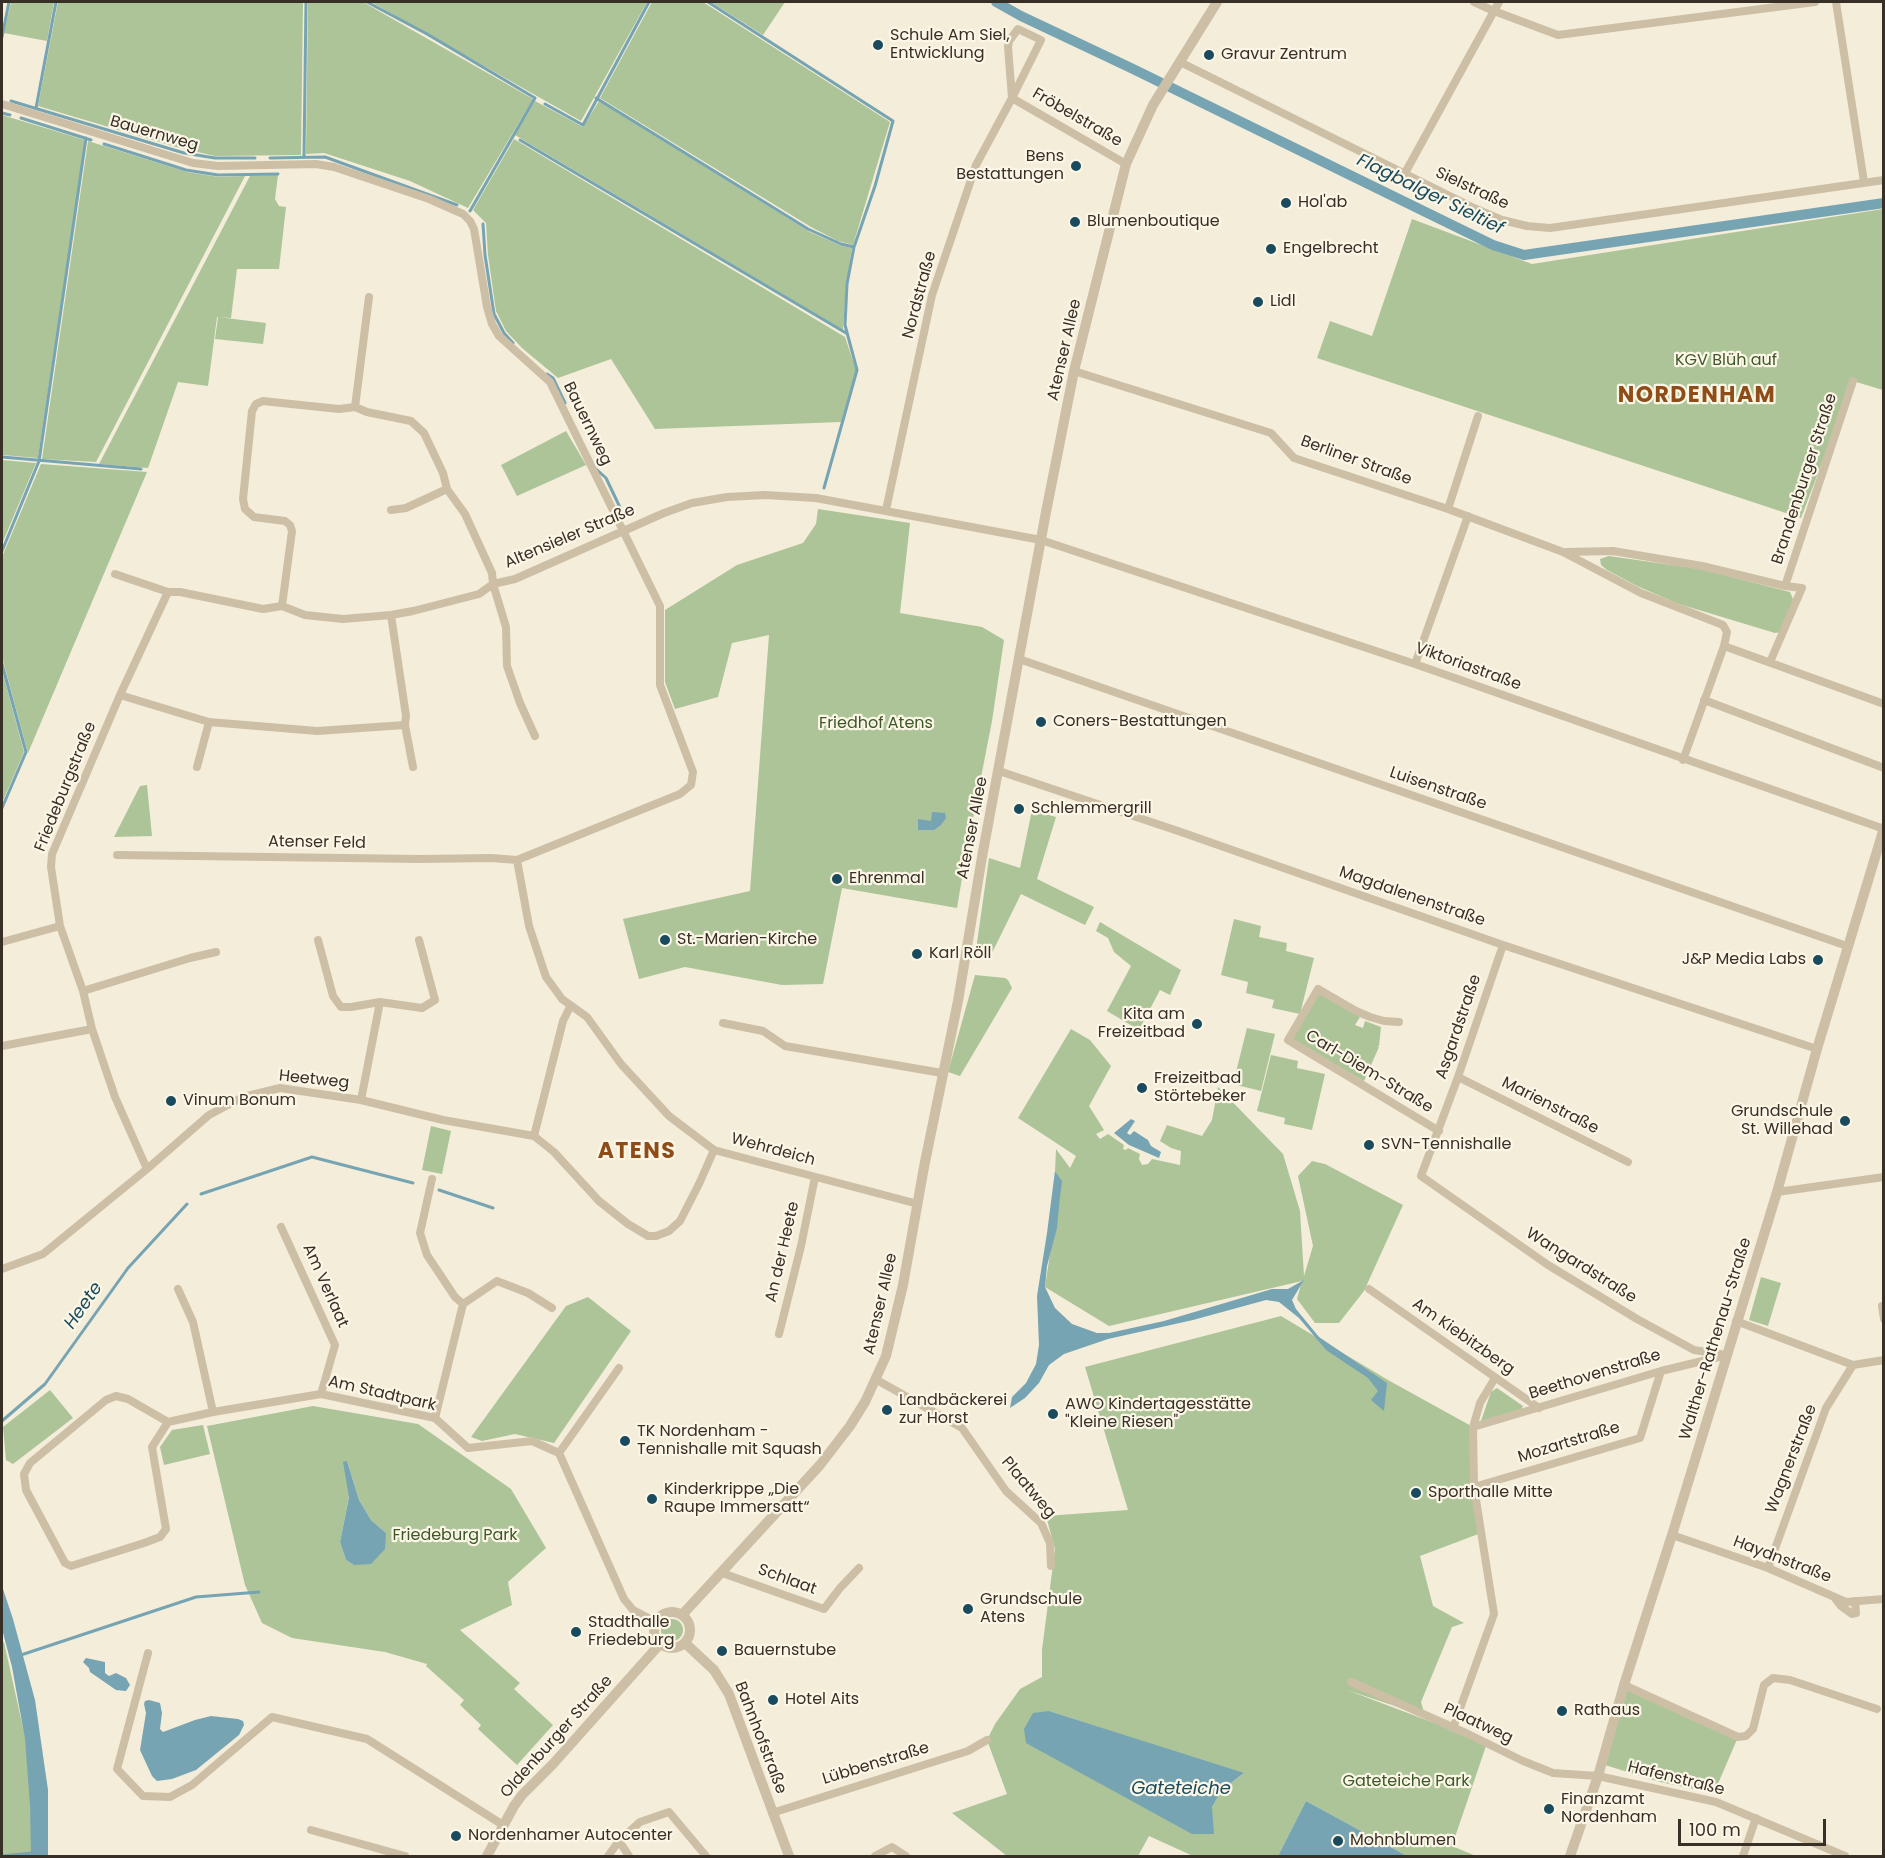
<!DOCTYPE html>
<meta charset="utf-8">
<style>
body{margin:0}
#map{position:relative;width:1885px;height:1858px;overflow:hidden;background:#f4edda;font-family:Poppins,sans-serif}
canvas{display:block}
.frame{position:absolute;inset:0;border:3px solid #382f27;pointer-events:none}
.scale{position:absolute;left:1678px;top:1819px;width:148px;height:27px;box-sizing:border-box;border:3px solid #382f27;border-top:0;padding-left:8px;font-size:18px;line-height:21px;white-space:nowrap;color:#382f27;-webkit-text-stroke:4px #fbf6e6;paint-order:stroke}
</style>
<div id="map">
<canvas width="1885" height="1858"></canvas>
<div class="frame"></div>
<div class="scale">100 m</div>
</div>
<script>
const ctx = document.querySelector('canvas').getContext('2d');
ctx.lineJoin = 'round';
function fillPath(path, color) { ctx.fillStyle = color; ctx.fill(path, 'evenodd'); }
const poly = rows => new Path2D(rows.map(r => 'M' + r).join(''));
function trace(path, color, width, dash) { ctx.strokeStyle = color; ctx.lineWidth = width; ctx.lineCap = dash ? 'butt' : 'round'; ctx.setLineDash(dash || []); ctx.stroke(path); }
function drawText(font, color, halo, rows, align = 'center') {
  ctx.font = font + ' Poppins,sans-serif'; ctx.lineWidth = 4.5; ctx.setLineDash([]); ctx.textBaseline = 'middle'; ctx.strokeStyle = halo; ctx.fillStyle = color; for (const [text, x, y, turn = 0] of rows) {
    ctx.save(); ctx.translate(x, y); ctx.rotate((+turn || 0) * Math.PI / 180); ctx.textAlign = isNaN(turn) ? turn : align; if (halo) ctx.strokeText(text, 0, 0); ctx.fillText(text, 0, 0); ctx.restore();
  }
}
const green = poly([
 [11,2,54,2,47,41,4,33],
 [58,2,303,2,301,155,215,156,176,147,38,106],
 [308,2,363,2,533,99,468,208,410,181,324,153,306,154],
 [371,2,647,2,581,121],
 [652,2,703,2,890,122,853,245,838,241,811,227,600,98],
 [711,2,785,2,763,35],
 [535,101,583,127,599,101,810,232,842,246,852,248,846,286,843,330,515,135],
 [2,115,85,140,38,458,2,455],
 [514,139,845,337,856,370,841,422,655,429,611,359,558,378,522,348,506,331,496,311,488,255,486,223,473,210],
 [88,141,187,172,219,177,245,176,96,462,42,459],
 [278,175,275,199,279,206,286,207,279,269,237,269,231,318,217,317,208,386,178,382,148,468,99,464,250,176],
 [1883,209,1883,390,1853,381,1801,518,1317,358,1330,321,1372,336,1412,219,1532,264],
 [218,317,266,323,263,344,215,339],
 [566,431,586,465,517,496,501,465],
 [2,460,36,463,2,544],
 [41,464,147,472,28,753,2,657,2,557],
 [818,509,910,523,900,613,982,627,1004,640,992,721,966,854,957,908,842,888,823,984,782,985,685,967,639,979,623,919,750,891,769,635,732,643,718,697,675,709,665,682,665,610,737,565,803,543,816,524],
 [1609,556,1700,569,1790,592,1793,599,1781,632,1775,633,1679,604,1637,586,1607,570,1601,565,1600,559],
 [2,670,24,752,2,803],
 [147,785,152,836,114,837,140,786],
 [1032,810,1056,817,1037,879,1094,907,1085,925,1021,894,991,955,976,950,989,858,1020,868],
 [1234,919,1261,926,1259,937,1287,943,1286,951,1314,958,1300,1014,1272,1008,1274,1000,1246,993,1248,982,1221,975],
 [1100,922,1181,970,1170,995,1160,990,1139,1030,1107,1011,1131,966,1114,952,1108,938,1096,931],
 [975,975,1005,978,1008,980,1012,988,960,1076,948,1072],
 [1318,992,1360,1017,1355,1025,1363,1028,1365,1021,1381,1027,1379,1046,1377,1046,1379,1047,1364,1081,1291,1039],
 [1247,1028,1275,1034,1261,1091,1233,1084],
 [1071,1029,1090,1040,1111,1066,1089,1106,1104,1130,1096,1134,1100,1139,1108,1134,1124,1145,1123,1149,1126,1150,1128,1148,1140,1154,1139,1159,1142,1165,1148,1164,1152,1159,1180,1165,1181,1151,1171,1148,1160,1141,1167,1125,1202,1136,1212,1120,1218,1087,1283,1154,1300,1211,1304,1276,1313,1246,1298,1176,1312,1161,1325,1164,1403,1205,1364,1291,1339,1323,1315,1323,1297,1299,1302,1281,1109,1326,1045,1287,1061,1181,1055,1171,1056,1149,1070,1168,1076,1156,1018,1118],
 [1271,1055,1298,1061,1297,1068,1325,1074,1312,1130,1284,1124,1285,1118,1257,1111],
 [431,1126,451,1131,442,1174,422,1170],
 [1761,1277,1781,1283,1768,1326,1749,1320],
 [588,1297,631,1331,554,1443,515,1434,482,1441,471,1437,566,1306],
 [1281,1316,1388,1380,1473,1427,1481,1533,1420,1556,1433,1606,1464,1623,1452,1627,1421,1702,1425,1716,1347,1690,1487,1743,1452,1846,1476,1856,1407,1856,1306,1801,1278,1856,1193,1856,1149,1836,1138,1856,1007,1856,952,1813,1007,1794,987,1740,995,1724,1020,1689,1042,1677,1042,1650,1055,1549,1046,1516,1128,1510,1085,1367],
 [1049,1711,1243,1774,1222,1790,1212,1807],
 [1497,1388,1523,1406,1521,1410,1481,1421,1491,1392],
 [50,1390,73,1418,13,1464,6,1460,3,1427],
 [313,1406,418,1424,511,1489,546,1548,508,1582,512,1605,460,1630,520,1683,514,1689,553,1725,517,1765,478,1729,481,1725,460,1705,464,1700,426,1666,427,1664,385,1652,292,1638,262,1623,245,1585,207,1426],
 [347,1461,359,1500,371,1520,386,1533,354,1565,346,1560,340,1542,349,1496],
 [203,1425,210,1454,164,1465,160,1447,172,1430],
 '661 1630a11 11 0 1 1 22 0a11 11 0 1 1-22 0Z',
 [4,1642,29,1755,32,1856,2,1856,2,1643],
 [1626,1687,1738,1737,1714,1793,1660,1782,1605,1765]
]);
const water = poly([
 [932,812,945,813,946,818,941,825,934,830,918,830,918,819,931,821],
 [1131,1119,1135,1121,1127,1133,1130,1135,1134,1131,1148,1140,1151,1146,1161,1152,1159,1158,1129,1145,1114,1133],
 [1055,1171,1062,1181,1060,1197,1057,1228,1047,1266,1045,1287,1055,1308,1072,1324,1097,1333,1109,1333,1164,1321,1272,1289,1288,1289,1304,1280,1292,1300,1296,1309,1319,1337,1387,1383,1384,1411,1371,1400,1378,1391,1368,1378,1326,1350,1299,1318,1279,1302,1266,1300,1193,1320,1108,1339,1064,1354,1049,1365,1039,1383,1025,1398,1010,1408,1012,1397,1026,1383,1036,1364,1039,1345,1037,1296,1047,1233],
 [347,1461,359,1500,371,1520,386,1533,385,1549,371,1564,354,1565,346,1560,340,1542,349,1497,343,1462],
 [2,1586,13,1619,35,1700,48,1790,48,1856,31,1856,30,1805,25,1739,12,1667,2,1629],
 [86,1658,105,1662,105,1673,109,1676,116,1673,126,1678,130,1685,126,1691,116,1690,90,1672,89,1668,83,1662],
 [149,1700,160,1703,162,1713,160,1729,163,1732,195,1720,211,1716,238,1719,243,1721,244,1725,239,1735,196,1770,172,1779,157,1781,152,1776,140,1750,146,1713,144,1704,145,1701],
 [1049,1711,1244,1773,1222,1790,1212,1807,1214,1834,1192,1834,1026,1743,1024,1729,1033,1713],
 [1306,1801,1407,1856,1278,1856]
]);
const stream = poly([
 [367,2,427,34,535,98,470,211],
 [708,2,893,121,875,186,854,247,847,284,845,325,857,370,824,488],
 [2,37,9,2],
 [596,98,808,229,841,244,854,247],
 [11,101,184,153,215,158,255,158],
 [545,104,583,125,649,2],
 [36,108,56,2],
 [2,113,10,115],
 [21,118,91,140],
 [520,140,846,333],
 [104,144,186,170,218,175,278,174],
 [304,157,306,2],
 [270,158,325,157,457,205],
 [483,224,485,255,494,314,504,333,513,343],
 [547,374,553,378,565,403],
 [2,457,141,469],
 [596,469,606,478,625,518],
 [2,551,39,461,86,138],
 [2,664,26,752,2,808],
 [439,1190,493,1208],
 [201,1194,312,1157,413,1183],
 [2,1421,45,1384,128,1268,187,1204],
 [21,1655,196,1597,259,1592],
 [2,1856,33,1853]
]);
const canal = poly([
 [996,2,1021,16,1131,68,1493,245,1524,255,1884,203]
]);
const minor = poly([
 [1474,2,1494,11,1558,35,1815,2],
 [1836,2,1864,182],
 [1180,62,1474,208,1502,220,1527,226,1550,228,1884,180],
 [1012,98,1126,164],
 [2,104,193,163,218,166,316,164,334,167,429,199,463,214,470,221,474,229,487,307,492,324,499,336,550,382,660,606,660,685,693,772,691,785,680,794,517,860,491,858,420,859,117,855],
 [1405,173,1499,2],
 [1074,371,1271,433,1294,458,1448,509,1563,552,1641,593,1723,625,1727,632,1724,646,1884,704],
 [355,407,369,297],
 [1448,509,1478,416],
 [391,510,406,508,447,489],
 [886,510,932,295,976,165,1012,98,1041,40,1018,29,1009,41,1008,47,1012,98],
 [1566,552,1613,551,1702,566,1785,586,1802,588,1770,662],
 [115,574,168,592,180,592,263,609,282,606,305,615,343,619,391,615,413,611,479,594,493,584,515,579,664,513,692,503,727,497,765,495,816,498,1041,540,1415,664,1884,829],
 [1785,586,1853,381],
 [282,606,292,531,290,525,285,521,254,517,245,509,243,499,252,411,256,404,263,401,272,402,339,409,355,407,367,412,411,421,424,433,443,473,447,489,465,514,492,573,493,584,506,627,507,666,520,703,535,736],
 [1019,659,1847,946],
 [1415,664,1468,516],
 [120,695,209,722,317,731,405,725,406,716,391,615],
 [1704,700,1884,768],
 [405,725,413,767],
 [1683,760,1724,646],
 [197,767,209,722],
 [999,771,1181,832,1503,945,1817,1049],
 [517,860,529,926,546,977,562,999,587,1017,621,1064,669,1116,714,1150,918,1204],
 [318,940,333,996,341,1007,351,1007,380,1002,422,1008,435,1000,419,940],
 [2,942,60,926],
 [1503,945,1458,1077,1421,1176,1548,1265,1637,1319,1694,1350,1726,1355],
 [83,991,190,958,216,952],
 [1399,1022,1384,1021,1370,1017,1356,1011,1318,989,1288,1040,1439,1131],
 [723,1023,763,1031,785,1046,942,1073],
 [2,1046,92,1029],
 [1458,1077,1628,1162],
 [361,1100,380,1002],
 [534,1136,563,1021,570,1007],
 [147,1169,115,1097,92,1029,83,991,60,926,51,867,52,854,120,695,168,592],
 [432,1179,420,1233,427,1255,455,1297,463,1304],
 [1777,1192,1884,1177],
 [281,1227,335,1345,321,1394],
 [2,1269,43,1254,147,1169,209,1115,243,1097,280,1088,361,1100,443,1120,534,1136,554,1152,599,1201,628,1224,648,1236,656,1236,669,1231,680,1221,699,1184,714,1150],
 [178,1289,193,1322,213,1412],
 [1369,1289,1539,1408],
 [1882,1306,1884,1319],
 [1736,1321,1853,1365,1884,1360],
 [779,1334,801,1246,815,1177],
 [877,1380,962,1428,1006,1491,1041,1523,1050,1543,1051,1566],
 [435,1418,463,1304,497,1281,528,1293,552,1308],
 [168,1422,152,1447,166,1529,160,1537,144,1543,71,1566,65,1563,26,1490,24,1474,30,1463,106,1400,116,1396,128,1399,168,1422,213,1412,321,1394,435,1418,468,1448,532,1441,559,1453,624,1599,633,1610,656,1622],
 [1473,1427,1661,1371,1723,1356],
 [559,1453,619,1368],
 [1474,1487,1640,1438,1661,1371],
 [1672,1535,1768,1568,1846,1602,1884,1599],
 [1768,1568,1826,1408,1853,1365],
 [722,1573,824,1609,840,1588,859,1568],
 [1834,1597,1841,1606,1852,1614,1856,1613,1855,1601],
 [148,1653,117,1769,143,1796,170,1797,192,1785,272,1717,367,1739,503,1825],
 [1351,1682,1468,1734,1523,1761,1553,1773,1598,1776,1716,1802,1845,1856],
 [1624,1685,1738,1737,1746,1736,1753,1729,1764,1685,1773,1678,1790,1680,1877,1709],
 [1453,1728,1494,1614,1474,1487,1473,1427,1480,1403,1495,1378],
 [772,1813,968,1751,987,1740],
 [311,1830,405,1856],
 [619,1841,629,1856],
 [608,1856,619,1841,640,1822,669,1812,706,1856],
 [875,1856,892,1847,906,1856],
 [1743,1856,1756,1818]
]);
const tertiary = poly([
 '654 1630a18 18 0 1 1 36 0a18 18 0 1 1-36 0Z',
 [682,1615,820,1465,850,1426,865,1402,886,1356,903,1285,924,1167,958,1001,982,857,1046,512,1074,371,1126,164,1153,105,1217,2],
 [685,1643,714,1670,729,1694,789,1856],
 [487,1856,514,1806,522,1795,553,1764,660,1644],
 [1570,1856,1598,1776,1624,1685,1672,1535,1777,1192,1817,1049,1884,828]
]);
const markers = [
 [878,45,6,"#194a5d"],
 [1209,55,6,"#194a5d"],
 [1076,166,6,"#194a5d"],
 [1286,203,6,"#194a5d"],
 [1075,222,6,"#194a5d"],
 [1271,249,6,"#194a5d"],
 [1258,302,6,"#194a5d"],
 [1041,722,6,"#194a5d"],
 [1019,809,6,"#194a5d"],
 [837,879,6,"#194a5d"],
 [665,940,6,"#194a5d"],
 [917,954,6,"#194a5d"],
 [1818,960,6,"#194a5d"],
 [1197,1024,6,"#194a5d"],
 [1142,1088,6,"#194a5d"],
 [171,1101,6,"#194a5d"],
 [1845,1121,6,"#194a5d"],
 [1369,1145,6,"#194a5d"],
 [887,1410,6,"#194a5d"],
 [1053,1414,6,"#194a5d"],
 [625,1441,6,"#194a5d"],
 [1416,1493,6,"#194a5d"],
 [652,1499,6,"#194a5d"],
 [968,1609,6,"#194a5d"],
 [576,1632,6,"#194a5d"],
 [722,1651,6,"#194a5d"],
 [773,1700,6,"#194a5d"],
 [1562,1711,6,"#194a5d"],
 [1549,1809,6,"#194a5d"],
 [456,1836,6,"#194a5d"],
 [1338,1841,6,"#194a5d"]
];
const poiNames = [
 ["Schule Am Siel,",890,36],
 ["Entwicklung",890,54],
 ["Gravur Zentrum",1221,55],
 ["Bens",1064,157,"right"],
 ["Bestattungen",1064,175,"right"],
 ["Hol'ab",1298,203],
 ["Blumenboutique",1087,222],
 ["Engelbrecht",1283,249],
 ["Lidl",1270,302],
 ["Coners-Bestattungen",1053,722],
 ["Schlemmergrill",1031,809],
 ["Ehrenmal",849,879],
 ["St.-Marien-Kirche",677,940],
 ["Karl Röll",929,954],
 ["J&P Media Labs",1806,960,"right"],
 ["Kita am",1185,1015,"right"],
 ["Freizeitbad",1185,1033,"right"],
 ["Freizeitbad",1154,1079],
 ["Störtebeker",1154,1097],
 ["Vinum Bonum",183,1101],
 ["Grundschule",1833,1112,"right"],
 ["St. Willehad",1833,1130,"right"],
 ["SVN-Tennishalle",1381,1145],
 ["Landbäckerei",899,1401],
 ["zur Horst",899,1419],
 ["AWO Kindertagesstätte",1065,1405],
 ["\"Kleine Riesen\"",1065,1423],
 ["TK Nordenham -",637,1432],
 ["Tennishalle mit Squash",637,1450],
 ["Kinderkrippe „Die",664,1490],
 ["Raupe Immersatt“",664,1508],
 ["Sporthalle Mitte",1428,1493],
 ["Grundschule",980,1600],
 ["Atens",980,1618],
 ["Stadthalle",588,1623],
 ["Friedeburg",588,1641],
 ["Bauernstube",734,1651],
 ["Hotel Aits",785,1700],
 ["Rathaus",1574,1711],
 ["Finanzamt",1561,1800],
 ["Nordenham",1561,1818],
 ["Nordenhamer Autocenter",468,1836],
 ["Mohnblumen",1350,1841]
];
const streetNames = [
 ["Fröbelstraße",1077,118,30],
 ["Bauernweg",154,134,16],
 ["Sielstraße",1472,189,25],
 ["Nordstraße",920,295,-75],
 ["Atenser Allee",1065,350,-77],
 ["Bauernweg",587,424,64],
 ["Berliner Straße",1356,461,20],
 ["Brandenburger Straße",1805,479,-72],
 ["Altensieler Straße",570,537,-23],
 ["Viktoriastraße",1468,667,20],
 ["Friedeburgstraße",66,787,-68],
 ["Luisenstraße",1438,789,19],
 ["Atenser Allee",973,828,-79],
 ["Atenser Feld",317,843,1],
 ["Magdalenenstraße",1412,897,19],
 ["Asgardstraße",1459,1027,-71],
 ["Carl-Diem-Straße",1369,1072,31],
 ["Heetweg",314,1080,6],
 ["Marienstraße",1550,1106,27],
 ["Wehrdeich",773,1150,15],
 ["An der Heete",783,1252,-77],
 ["Wangardstraße",1581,1266,32],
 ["Am Verlaat",325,1286,66],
 ["Atenser Allee",881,1304,-77],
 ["Am Kiebitzberg",1463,1337,35],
 ["Walther-Rathenau-Straße",1716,1339,-73],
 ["Beethovenstraße",1595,1375,-17],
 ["Am Stadtpark",382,1394,13],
 ["Mozartstraße",1569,1443,-17],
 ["Wagnerstraße",1792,1459,-69],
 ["Plaatweg",1028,1488,50],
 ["Haydnstraße",1782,1560,21],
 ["Schlaat",787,1580,20],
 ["Plaatweg",1478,1724,25],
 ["Oldenburger Straße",557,1737,-48],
 ["Bahnhofstraße",760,1738,69],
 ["Lübbenstraße",876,1764,-17],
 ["Hafenstraße",1676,1779,14]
];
const parkNames = [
 ["KGV Blüh auf",1726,361],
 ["Friedhof Atens",876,724],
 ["Friedeburg Park",455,1536],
 ["Gateteiche Park",1406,1782]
];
const waterNames = [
 ["Flagbalger Sieltief",1430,195,26],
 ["Heete",84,1306,-55],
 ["Gateteiche",1181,1789]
];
const districtNames = [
 ["NORDENHAM",1697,396],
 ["ATENS",637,1152]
];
fillPath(green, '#acc498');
fillPath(water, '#76a4b3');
trace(stream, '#76a4b3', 3);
trace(canal, '#76a4b3', 10);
trace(minor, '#cdbfa5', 8);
trace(tertiary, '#cdbfa5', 10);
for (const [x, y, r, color] of markers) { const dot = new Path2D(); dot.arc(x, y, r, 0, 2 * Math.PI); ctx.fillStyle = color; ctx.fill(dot); trace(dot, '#fbf6e6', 2); }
drawText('16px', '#382f27', '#fbf6e6', poiNames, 'left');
drawText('16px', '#382f27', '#fbf6e6', streetNames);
drawText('16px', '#3d5828', '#fbf6e6', parkNames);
drawText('italic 18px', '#194a5d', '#fbf6e6', waterNames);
ctx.letterSpacing = '1.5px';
drawText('bold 22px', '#8e4c19', '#fbf6e6', districtNames);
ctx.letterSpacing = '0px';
</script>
